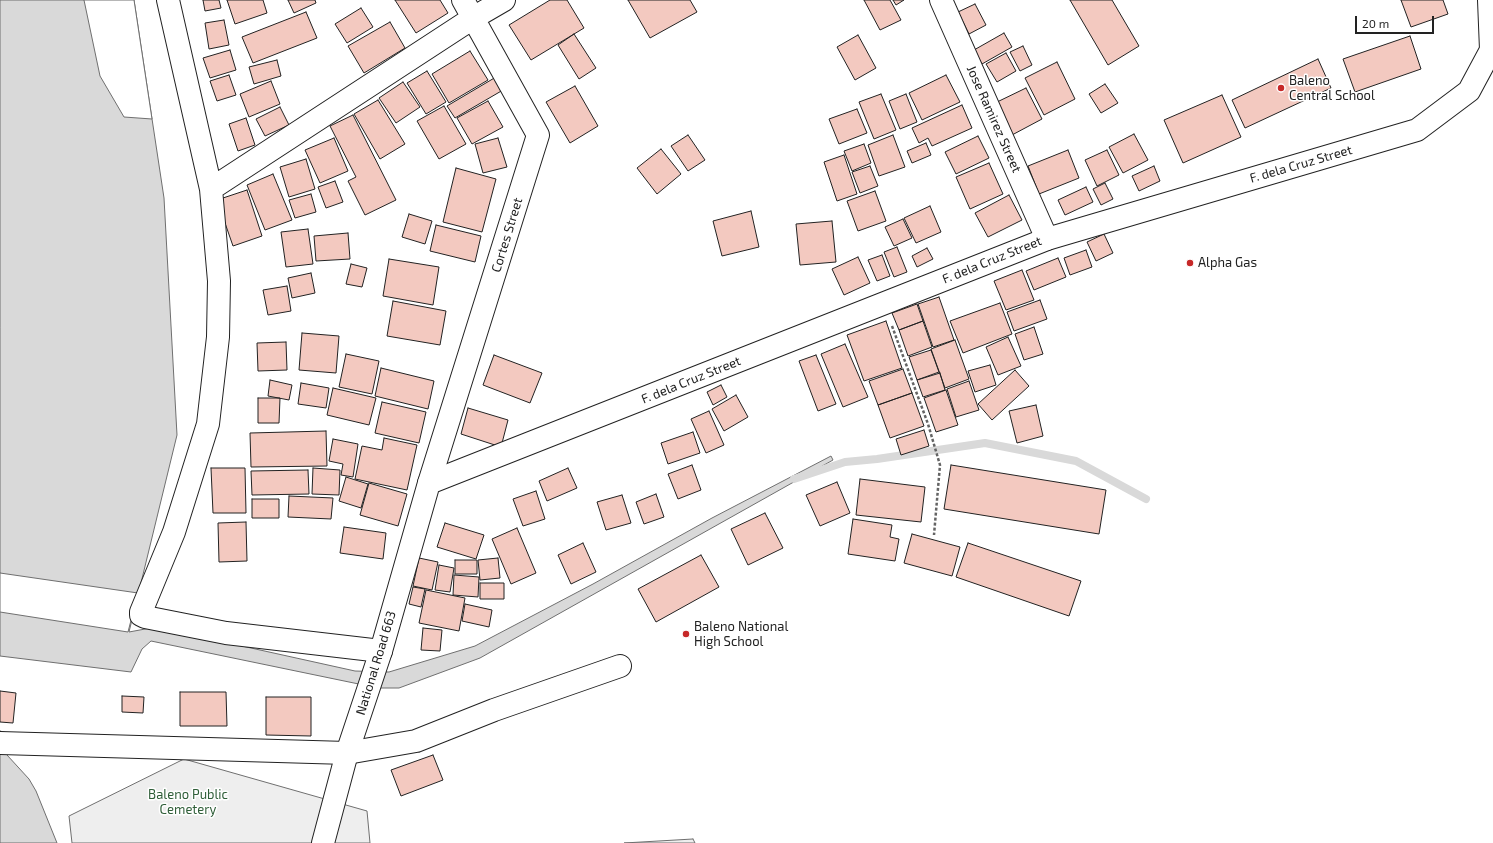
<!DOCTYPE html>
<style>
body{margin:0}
#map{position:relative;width:1493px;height:843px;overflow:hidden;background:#fff;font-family:"Exo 2",sans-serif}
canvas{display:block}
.scale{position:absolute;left:1355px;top:16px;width:79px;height:18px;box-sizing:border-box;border:2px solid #222;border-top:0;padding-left:5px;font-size:12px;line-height:14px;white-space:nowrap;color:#222;-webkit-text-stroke:3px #fff;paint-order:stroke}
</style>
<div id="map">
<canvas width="1493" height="843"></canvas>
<div class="scale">20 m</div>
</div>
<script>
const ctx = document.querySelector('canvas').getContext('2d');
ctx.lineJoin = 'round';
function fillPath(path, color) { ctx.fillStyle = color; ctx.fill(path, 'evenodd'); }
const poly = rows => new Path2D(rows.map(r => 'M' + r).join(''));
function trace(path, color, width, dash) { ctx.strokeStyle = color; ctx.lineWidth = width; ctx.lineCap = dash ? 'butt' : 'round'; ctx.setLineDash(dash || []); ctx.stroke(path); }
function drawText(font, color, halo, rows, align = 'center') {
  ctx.font = font + ' "Exo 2",sans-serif'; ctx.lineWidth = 3; ctx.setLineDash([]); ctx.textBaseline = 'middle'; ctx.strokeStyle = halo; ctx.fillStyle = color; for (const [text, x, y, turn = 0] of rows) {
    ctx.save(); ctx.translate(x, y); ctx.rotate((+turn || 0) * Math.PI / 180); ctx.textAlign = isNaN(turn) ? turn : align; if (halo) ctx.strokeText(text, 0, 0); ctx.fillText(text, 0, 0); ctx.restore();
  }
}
const green = poly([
 [184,759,367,811,370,843,72,843,69,816,184,759],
 [693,839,695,843,624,843,693,839]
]);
const water = poly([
 [0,0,134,0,164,198,177,435,129,632,156,627,355,671,389,672,475,646,593,584,712,518,831,456,833,460,480,658,399,688,378,688,151,641,142,649,131,672,0,656,0,0],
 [0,731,7,733,7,755,29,779,36,791,57,843,0,843,0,731]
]);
const pier = poly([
 [84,0,134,0,152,119,124,117,100,76,84,0],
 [0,573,138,593,128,632,0,612,0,573]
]);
const stream = poly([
 [794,479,845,462,877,459,985,443,1076,461,1146,499]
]);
const building = poly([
 [203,0,219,0,221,8,205,11,203,0],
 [227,0,263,0,267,13,235,24,227,0],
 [288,0,315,0,316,3,294,13,288,0],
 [395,0,440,0,448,13,416,33,395,0],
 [550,0,567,0,584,28,531,60,509,25,550,0],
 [628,0,690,0,697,12,650,38,628,0],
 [864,0,890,0,901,20,880,30,864,0],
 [893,0,904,0,896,5,893,0],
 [1070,0,1112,0,1139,46,1108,65,1070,0],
 [1401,0,1443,0,1448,14,1411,27,1401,0],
 [975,4,986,25,969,34,958,12,975,4],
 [361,8,373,27,347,43,335,24,361,8],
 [306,12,317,38,253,63,242,37,306,12],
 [224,20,229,45,209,49,205,23,224,20],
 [390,22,405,48,364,73,348,46,390,22],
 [1004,33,1012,47,982,64,974,50,1004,33],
 [574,34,596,68,579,79,558,45,574,34],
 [858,35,876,68,855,80,837,47,858,35],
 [1410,36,1421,69,1355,92,1343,59,1410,36],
 [1023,46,1032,65,1020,71,1010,52,1023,46],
 [230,50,236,70,210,78,203,58,230,50],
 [470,51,488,80,449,103,432,74,470,51],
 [1006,53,1016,71,997,82,986,64,1006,53],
 [1318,59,1331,88,1245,128,1232,100,1318,59],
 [277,60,281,76,254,84,249,67,277,60],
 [1057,62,1075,99,1044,115,1025,78,1057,62],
 [427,71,446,102,426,114,407,83,427,71],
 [229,75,236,95,217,101,210,81,229,75],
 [946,75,960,102,922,120,909,93,946,75],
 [496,77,503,90,455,118,447,106,496,77],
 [271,81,280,104,249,117,240,94,271,81],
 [403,82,420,107,396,123,379,98,403,82],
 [1105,84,1118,103,1101,113,1089,94,1105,84],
 [575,86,598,126,570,143,546,102,575,86],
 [1026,88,1042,119,1012,135,995,103,1026,88],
 [881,94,896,130,874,139,859,102,881,94],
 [906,94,917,122,900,129,889,101,906,94],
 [1222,95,1241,137,1183,163,1164,120,1222,95],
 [378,100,405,144,380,159,354,114,378,100],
 [488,101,503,127,472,144,457,118,488,101],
 [962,105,972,128,932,146,928,138,919,143,912,128,962,105],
 [444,106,466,144,439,159,417,121,444,106],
 [280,107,289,125,265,136,256,119,280,107],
 [857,109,867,133,839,144,829,119,857,109],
 [353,115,396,200,365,215,348,181,356,177,330,126,353,115],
 [246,118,255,145,238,151,229,124,246,118],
 [1134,134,1148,160,1123,173,1109,147,1134,134],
 [688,135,705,160,688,171,671,146,688,135],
 [893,135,905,167,879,176,868,145,893,135],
 [978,136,989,158,956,174,945,152,978,136],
 [334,138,348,171,320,183,305,150,334,138],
 [498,138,507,167,483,173,475,144,498,138],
 [926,143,931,155,912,163,907,151,926,143],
 [864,144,871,163,852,171,844,151,864,144],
 [661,149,681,174,657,194,637,168,661,149],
 [1068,150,1079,178,1039,194,1028,166,1068,150],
 [1107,150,1119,175,1097,186,1085,160,1107,150],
 [844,155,857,194,837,201,824,162,844,155],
 [306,159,315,189,289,197,280,167,306,159],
 [989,163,1003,194,970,209,956,177,989,163],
 [870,166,878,186,860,193,852,172,870,166],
 [1154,166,1160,181,1139,191,1132,176,1154,166],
 [456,168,496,179,482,232,443,222,456,168],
 [273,174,292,220,265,230,247,185,273,174],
 [335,181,343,202,326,208,318,187,335,181],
 [1105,183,1113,199,1101,205,1093,189,1105,183],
 [1086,187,1093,202,1065,215,1058,200,1086,187],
 [247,190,262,236,233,246,217,200,247,190],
 [875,191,886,221,858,231,847,201,875,191],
 [311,194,316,212,295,218,289,200,311,194],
 [1009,195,1022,220,988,237,975,213,1009,195],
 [930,206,941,232,916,243,904,218,930,206],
 [751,211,759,247,722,256,713,221,751,211],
 [409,214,432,221,425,244,402,237,409,214],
 [903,219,912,238,894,246,885,227,903,219],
 [832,221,836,262,800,265,796,224,832,221],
 [436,225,481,236,475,262,430,251,436,225],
 [308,229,313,264,286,267,281,232,308,229],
 [348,233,350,259,316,261,314,236,348,233],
 [1104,234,1113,253,1096,261,1087,242,1104,234],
 [897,247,907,272,894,277,884,252,897,247],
 [927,248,933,259,917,267,912,256,927,248],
 [1086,250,1092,267,1070,275,1064,258,1086,250],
 [882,255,890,276,877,281,868,260,882,255],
 [858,257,870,283,844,295,832,269,858,257],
 [1058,258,1066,277,1034,290,1026,271,1058,258],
 [389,259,439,267,433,305,383,296,389,259],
 [351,264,367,268,362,287,346,284,351,264],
 [1022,270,1034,300,1006,310,994,281,1022,270],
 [311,273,315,293,292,298,288,278,311,273],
 [287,286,291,311,268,315,263,290,287,286],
 [939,297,954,340,933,347,918,304,939,297],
 [1040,300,1047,319,1014,331,1007,312,1040,300],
 [393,301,446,311,440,345,387,336,393,301],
 [1000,303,1012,334,963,353,950,321,1000,303],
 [917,304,923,321,899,330,892,313,917,304],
 [886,321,902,368,864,381,847,335,886,321],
 [923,321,932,347,908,356,899,330,923,321],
 [1034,327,1043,354,1024,360,1015,334,1034,327],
 [302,333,339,336,336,373,299,370,302,333],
 [1008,337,1021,366,998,375,986,347,1008,337],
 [955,340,969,379,945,388,931,349,955,340],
 [286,342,287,370,258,371,257,343,286,342],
 [845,344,868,397,843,407,821,354,845,344],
 [931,350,939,372,917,380,909,357,931,350],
 [346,354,379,361,372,394,339,387,346,354],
 [494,355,542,373,530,403,483,385,494,355],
 [816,355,836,404,818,411,799,361,816,355],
 [990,365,996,385,975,392,968,371,990,365],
 [381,368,434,381,428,409,375,396,381,368],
 [903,369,912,393,878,405,869,381,903,369],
 [1015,370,1029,386,992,420,978,404,1015,370],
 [940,373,945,390,923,397,917,380,940,373],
 [270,380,292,385,289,400,268,396,270,380],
 [969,381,979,410,956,417,947,389,969,381],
 [301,383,329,388,326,408,298,404,301,383],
 [721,385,727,397,713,405,707,392,721,385],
 [333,388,376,398,369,425,327,415,333,388],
 [946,390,958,425,936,432,924,398,946,390],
 [912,393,924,426,890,438,878,405,912,393],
 [736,395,748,417,724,431,712,409,736,395],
 [258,398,280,398,279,423,258,423,258,398],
 [382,402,426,412,419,443,375,433,382,402],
 [1036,405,1043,436,1017,443,1009,411,1036,405],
 [468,408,508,420,501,447,461,434,468,408],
 [709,411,724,445,706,453,691,419,709,411],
 [924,430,929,446,901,455,896,439,924,430],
 [326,431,327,466,251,467,250,433,326,431],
 [693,432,700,453,668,464,661,443,693,432],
 [384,438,417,445,407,490,355,479,362,446,382,450,384,438],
 [333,439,358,444,353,477,341,475,343,464,329,461,333,439],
 [692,465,701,490,678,499,668,474,692,465],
 [951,465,1106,490,1099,534,944,509,951,465],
 [211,468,245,468,246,513,213,513,211,468],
 [313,468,340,470,339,495,312,494,313,468],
 [568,468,577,488,547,501,539,481,568,468],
 [308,470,309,494,252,495,251,471,308,470],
 [346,477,368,484,361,508,339,501,346,477],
 [860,479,925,487,921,522,856,515,860,479],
 [837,482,850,513,820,526,806,495,837,482],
 [369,483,407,494,398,526,360,515,369,483],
 [536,491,545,519,523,526,513,499,536,491],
 [656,494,664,517,644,524,636,502,656,494],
 [622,495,631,523,606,530,597,502,622,495],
 [289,496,333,498,331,519,288,517,289,496],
 [252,499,279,499,279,518,252,518,252,499],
 [765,513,783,548,748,565,731,529,765,513],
 [853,519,892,525,890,537,899,539,895,561,848,554,853,519],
 [246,522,247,561,219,562,218,523,246,522],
 [445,523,484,535,476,559,437,547,445,523],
 [344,527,386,533,383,559,340,553,344,527],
 [517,528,536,573,511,584,492,539,517,528],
 [912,534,960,547,952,576,904,563,912,534],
 [583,543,596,572,571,584,558,555,583,543],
 [968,543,1081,581,1069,616,956,577,968,543],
 [701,555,719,587,656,622,638,589,701,555],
 [419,558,438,562,432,590,413,586,419,558],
 [498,558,500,578,480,580,478,560,498,558],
 [455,560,477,560,477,574,455,574,455,560],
 [439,565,454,568,450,592,435,590,439,565],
 [454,575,479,577,478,597,453,595,454,575],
 [480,583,504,583,504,599,480,599,480,583],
 [413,587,425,589,421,607,409,604,413,587],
 [426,590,465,598,459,631,419,623,426,590],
 [465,604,492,610,489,627,462,621,465,604],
 [423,628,442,630,440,651,421,650,423,628],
 [0,691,16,693,13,723,0,722,0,691],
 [180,692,226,692,227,726,180,726,180,692],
 [122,696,144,697,143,713,122,712,122,696],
 [266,697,311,697,311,736,266,735,266,697],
 [433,755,443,780,401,796,391,770,433,755]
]);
const path = poly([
 [892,326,928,424,940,465,934,535]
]);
const minor = poly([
 [168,0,211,189,473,18,504,0],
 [941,0,1047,239],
 [211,189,219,281,218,337,208,424,174,532,141,612,141,615,145,617,226,633,381,651],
 [429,483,538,135,463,0],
 [0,743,347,753,416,741,494,710,620,666]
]);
const major = poly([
 [323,843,347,753,381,651,429,483,1047,239,1417,130,1469,91,1491,50,1489,0]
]);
const markers = [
 [1281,88,4,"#c62828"],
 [1190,263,4,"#c62828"],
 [686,634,4,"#c62828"]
];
const poiNames = [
 ["Baleno",1289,81],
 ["Central School",1289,96],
 ["Alpha Gas",1198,263],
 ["Baleno National",694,627],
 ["High School",694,642]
];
const streetNames = [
 ["Jose Ramirez Street",994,119,66],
 ["F. dela Cruz Street",1301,164,-16],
 ["Cortes Street",507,235,-73],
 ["F. dela Cruz Street",992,260,-22],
 ["F. dela Cruz Street",691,380,-22],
 ["National Road 663",376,663,-73]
];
const parkNames = [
 ["Baleno Public",188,795],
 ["Cemetery",188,810]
];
fillPath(green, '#eee');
trace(green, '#6f6f6f', 1);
fillPath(water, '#d9d9d9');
trace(water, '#6f6f6f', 1);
fillPath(pier, '#fff');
trace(pier, '#6f6f6f', 1);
trace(stream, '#d9d9d9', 8);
fillPath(building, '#f3c9c0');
trace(building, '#222', 1);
trace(minor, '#222', 24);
trace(major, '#222', 24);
trace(path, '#646464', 2.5, [3, 2]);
trace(minor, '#fff', 22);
trace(major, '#fff', 22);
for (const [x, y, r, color] of markers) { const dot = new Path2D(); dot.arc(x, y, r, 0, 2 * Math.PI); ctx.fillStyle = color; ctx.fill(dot); trace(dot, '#fff', 1.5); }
drawText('13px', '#222', '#fff', poiNames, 'left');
drawText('13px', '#222', '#fff', streetNames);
drawText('13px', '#2f5e38', '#fff', parkNames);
</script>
